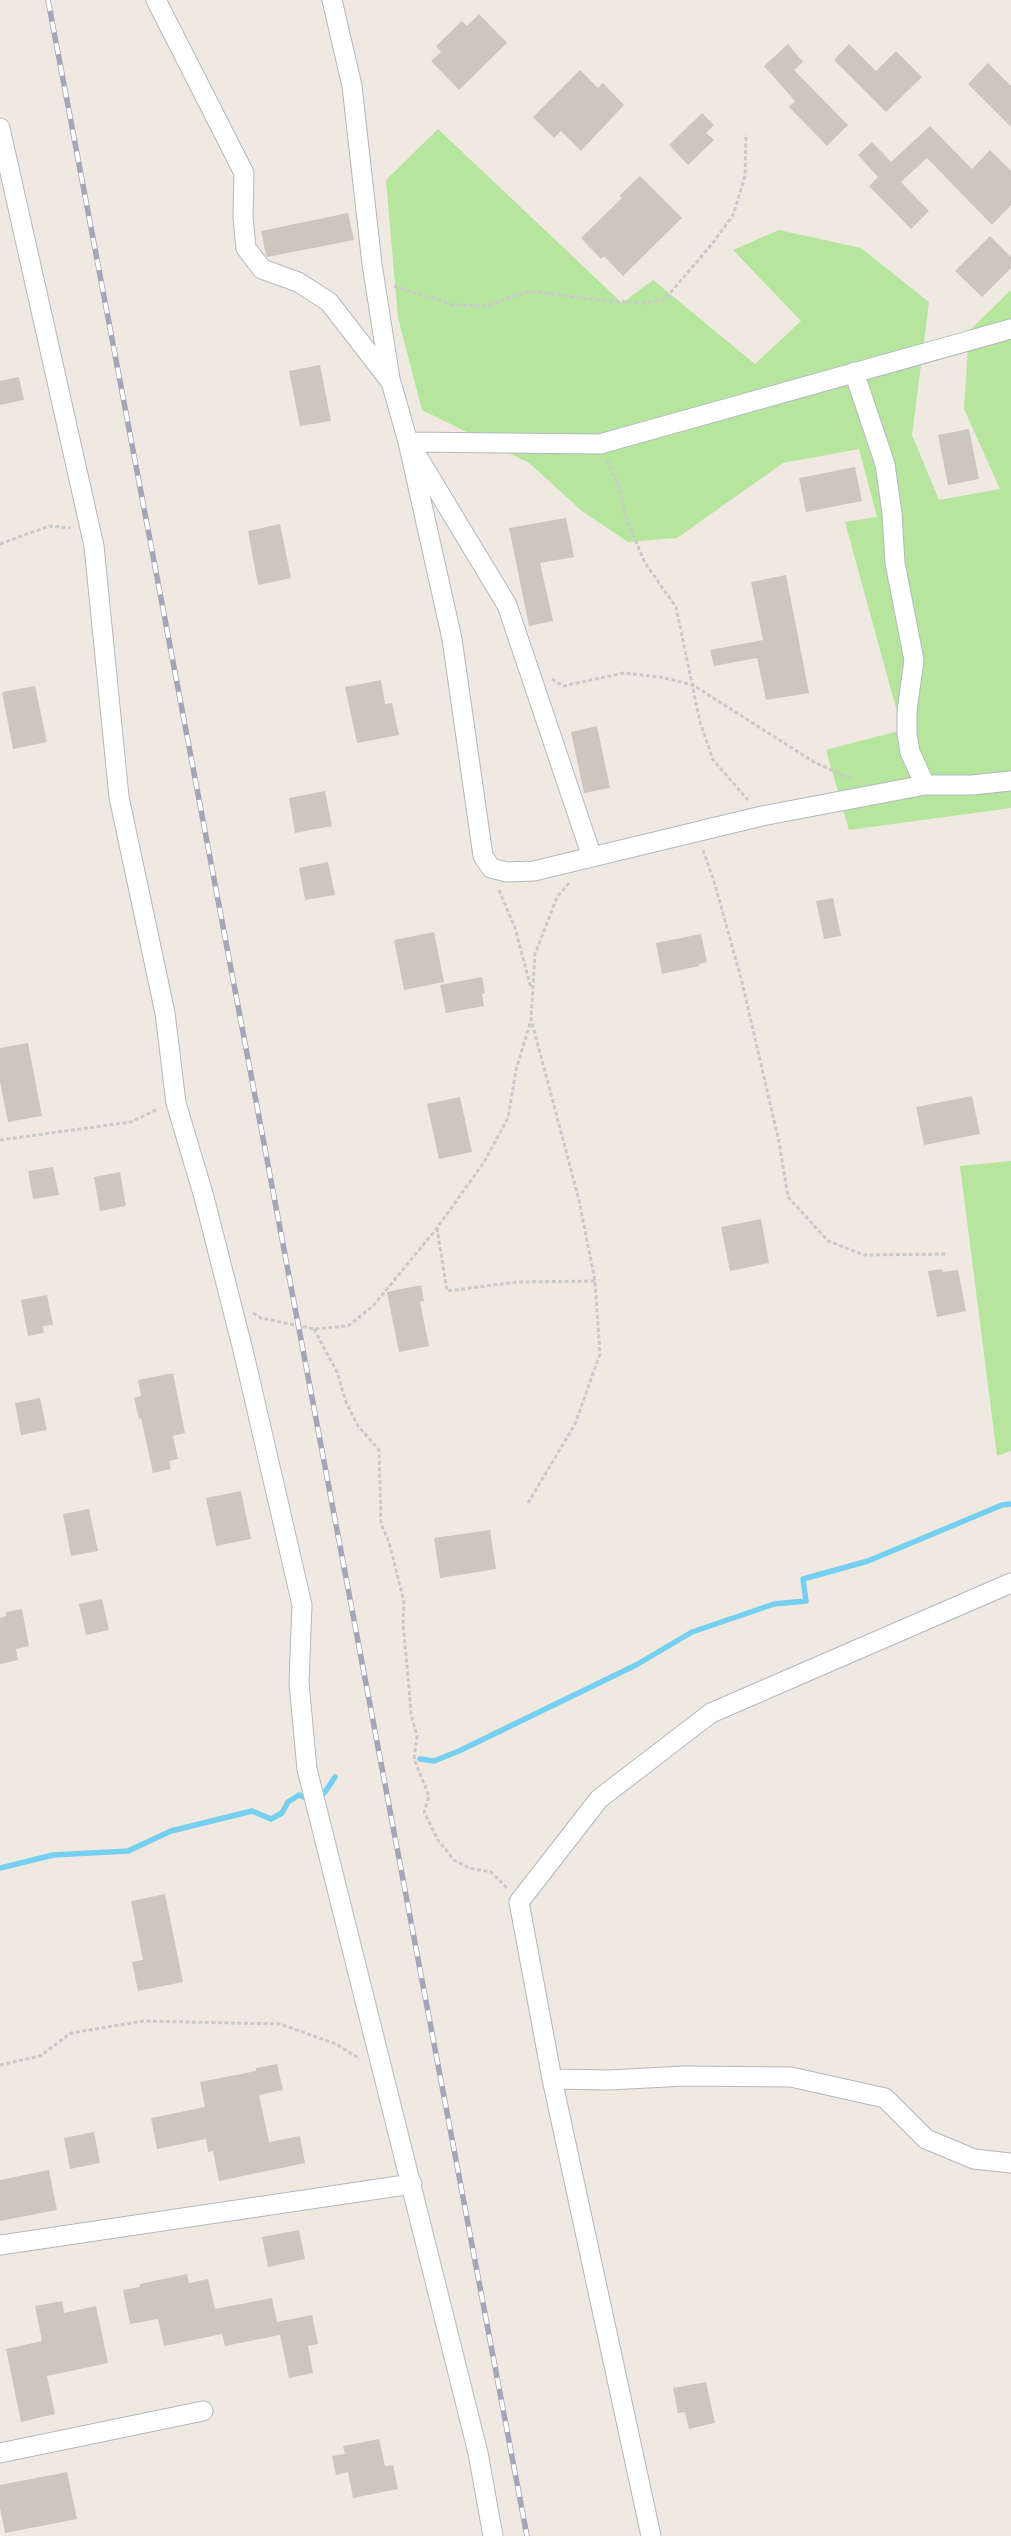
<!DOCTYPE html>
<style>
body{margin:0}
canvas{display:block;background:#efe9e1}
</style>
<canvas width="1011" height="2536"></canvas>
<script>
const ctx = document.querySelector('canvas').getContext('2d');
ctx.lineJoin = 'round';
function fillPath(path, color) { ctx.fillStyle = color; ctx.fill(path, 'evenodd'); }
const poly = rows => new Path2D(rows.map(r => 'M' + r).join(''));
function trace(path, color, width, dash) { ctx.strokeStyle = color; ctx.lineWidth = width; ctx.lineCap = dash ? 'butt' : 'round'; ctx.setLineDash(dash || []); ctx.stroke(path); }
const green = poly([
 [438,129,622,303,653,280,755,364,801,321,733,250,779,230,861,248,929,302,912,435,939,500,1000,489,964,409,969,331,1011,290,1011,808,849,830,826,750,902,730,845,522,877,517,859,449,783,463,677,538,628,542,582,511,529,463,422,410,398,318,386,180],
 [1011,1161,1011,1451,997,1456,960,1166]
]);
const stream = poly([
 [420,1759,434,1761,459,1751,636,1665,692,1632,774,1604,806,1601,803,1579,868,1561,1002,1505,1011,1504],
 [0,1868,53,1855,128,1851,171,1831,252,1811,271,1819,282,1813,288,1802,299,1795,313,1801,325,1792,335,1777]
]);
const building = poly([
 [479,14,507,43,459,90,431,61,441,52,436,46,462,21,467,26],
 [788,44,803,62,794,70,848,125,827,146,789,107,795,101,764,66],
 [849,44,876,71,896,51,922,77,886,112,834,60],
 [988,63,1011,86,1011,127,968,84],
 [580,70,598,88,603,83,624,105,581,151,561,131,554,138,533,117],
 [702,113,714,125,706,133,714,140,688,165,669,145],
 [930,126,972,169,990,150,1011,171,1011,205,992,225,927,158,901,182,929,211,911,229,869,186,878,177,858,155,872,142,891,162],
 [640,176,682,218,623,276,604,256,601,259,581,238,622,198,619,196],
 [348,213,354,240,267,257,266,255,261,231],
 [990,236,1011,257,1011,268,982,297,955,271],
 [320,365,331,421,300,426,289,371],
 [19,377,24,400,0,405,0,381],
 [969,429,979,479,948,485,938,435],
 [855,467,862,501,806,512,799,478],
 [566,518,574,557,540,563,553,621,529,626,509,528],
 [280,524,291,578,258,585,248,531],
 [786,575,809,693,766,700,757,658,714,666,710,650,763,640,751,582],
 [381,680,385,704,392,703,399,735,357,743,345,687],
 [35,686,47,742,13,749,2,692],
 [597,726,610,788,584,793,571,732],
 [325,791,332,826,295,833,289,798],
 [328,862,335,895,305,900,299,868],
 [833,898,841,936,824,939,816,901],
 [434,932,444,982,404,990,394,940],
 [701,934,707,962,699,964,699,966,662,974,656,943],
 [482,977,485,993,482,994,484,1006,446,1013,440,985],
 [28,1043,42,1116,8,1122,0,1081,0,1048],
 [972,1096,980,1134,924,1145,916,1107],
 [460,1097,472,1152,439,1159,427,1104],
 [53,1167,59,1195,33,1199,28,1171],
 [120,1172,126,1206,100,1211,94,1177],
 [761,1219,769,1263,730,1271,721,1227],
 [942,1269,943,1272,958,1270,966,1311,937,1317,928,1271],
 [421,1285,424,1301,420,1302,429,1346,399,1352,387,1292],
 [47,1295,53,1325,43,1326,44,1333,28,1336,21,1300],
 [173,1373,185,1433,173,1436,178,1459,169,1461,171,1469,153,1473,141,1418,139,1419,134,1398,141,1396,138,1380],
 [40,1398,47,1430,21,1435,15,1403],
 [241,1491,251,1539,216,1546,206,1498],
 [89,1509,98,1551,71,1556,63,1514],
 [490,1530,496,1569,440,1578,434,1538],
 [102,1599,109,1630,86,1635,79,1604],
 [22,1609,29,1646,16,1649,18,1660,0,1664,0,1618,6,1616,6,1612],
 [165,1894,183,1982,138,1991,132,1962,143,1960,131,1901],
 [277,2064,283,2090,259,2095,269,2142,300,2136,305,2163,219,2181,213,2151,208,2152,206,2139,157,2149,151,2118,205,2107,200,2082,256,2071,256,2068],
 [94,2132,100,2163,70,2169,64,2138],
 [49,2170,57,2210,0,2221,0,2180],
 [299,2230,305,2259,268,2267,262,2237],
 [187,2274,189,2283,208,2279,215,2309,272,2298,277,2322,312,2315,318,2344,308,2346,313,2373,289,2378,280,2335,225,2346,222,2334,164,2346,158,2319,130,2324,123,2290,140,2287,140,2284],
 [62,2301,64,2313,96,2306,108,2363,47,2376,55,2414,21,2422,6,2349,42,2341,35,2306],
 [706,2382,715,2423,689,2429,685,2412,678,2413,673,2388],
 [379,2439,385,2466,393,2465,398,2489,353,2498,348,2472,336,2475,332,2456,345,2454,343,2446],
 [67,2472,77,2519,5,2533,0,2508,0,2485]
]);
const path = poly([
 [394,286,454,305,486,306,530,291,607,301,644,303,665,299,712,244,733,215,745,176,746,134],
 [607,461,619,487,625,515,645,563,676,607,700,722,713,760,748,800],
 [0,544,49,526,71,528],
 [552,679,563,686,624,673,660,677,693,685,814,762,853,780],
 [703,850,714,881,742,982,779,1142,788,1197,828,1241,864,1255,948,1254],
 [499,890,515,928,531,988],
 [0,1140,131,1122,158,1109],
 [437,1228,447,1291,517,1282,595,1281],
 [253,1313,261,1318,314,1329,348,1326,373,1306,437,1228,484,1162,508,1118,516,1070,531,1020],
 [314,1329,337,1372,346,1402,358,1426,379,1450,381,1524,389,1542,404,1602,403,1623,409,1688,411,1714,417,1736,414,1759,429,1796,424,1812,438,1840,454,1860,469,1868,491,1872,507,1888],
 [528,1503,575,1424,600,1354,595,1281,579,1200,531,1019,535,954,557,897,569,883],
 [0,2065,40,2056,71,2033,143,2021,280,2024,336,2044,360,2059]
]);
const minor = poly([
 [156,0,244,173,243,217,246,248,262,269,298,282,329,302,391,382,408,442,452,639,483,856,491,868,507,872,534,871,762,816,925,785,972,785,1011,781],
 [332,0,352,86,372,264,390,379],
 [0,128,94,546,119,797,165,1013,176,1103,204,1197,243,1350,302,1605,299,1683,307,1769,478,2453,493,2536],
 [854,372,885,464,892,513,895,563,914,660,907,711,907,733,910,752,925,785],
 [408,442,600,444,1011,329],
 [417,456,507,605,592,857],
 [552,2079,609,2080,685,2076,791,2077,885,2098,926,2139,974,2159,1011,2163],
 [0,2245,412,2184],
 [0,2453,203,2411],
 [651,2536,552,2079,519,1902,599,1799,711,1713,1011,1583]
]);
const rail = poly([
 [48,0,527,2536]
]);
fillPath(green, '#b6e59e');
trace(stream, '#75cff0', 5.5);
fillPath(building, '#cbc7bf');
trace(minor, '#b4b7c1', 21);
trace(path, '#c9c9c9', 3, [4, 2.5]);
trace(minor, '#fff', 19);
trace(rail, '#a3a6b8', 5.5);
trace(rail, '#fff', 4, [11]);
</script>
